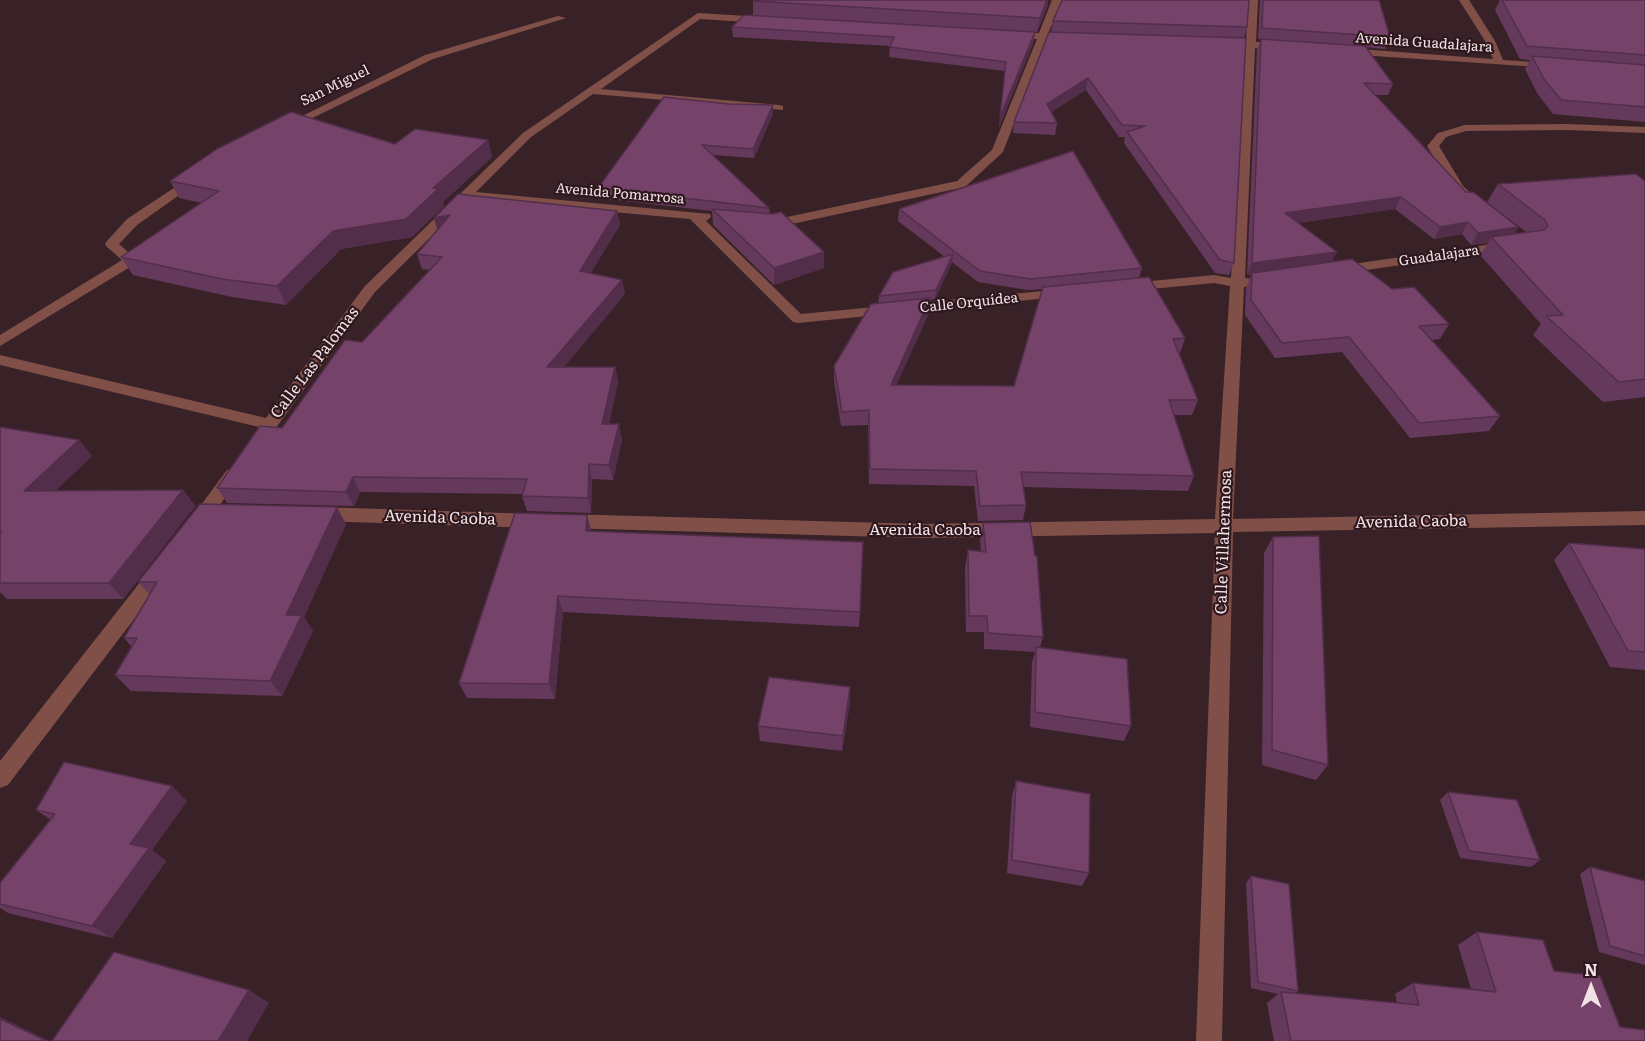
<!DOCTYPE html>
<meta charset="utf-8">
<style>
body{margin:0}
#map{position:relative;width:1645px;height:1041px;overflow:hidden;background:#382228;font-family:Literata,serif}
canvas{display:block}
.north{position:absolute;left:1561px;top:957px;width:60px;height:60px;-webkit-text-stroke:4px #2e181e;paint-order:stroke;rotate:0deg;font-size:16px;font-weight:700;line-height:24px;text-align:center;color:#f2e2e6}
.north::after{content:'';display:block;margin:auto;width:21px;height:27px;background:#f2e2e6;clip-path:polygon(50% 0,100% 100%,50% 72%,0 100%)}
</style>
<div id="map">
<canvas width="1645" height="1041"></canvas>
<div class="north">N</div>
</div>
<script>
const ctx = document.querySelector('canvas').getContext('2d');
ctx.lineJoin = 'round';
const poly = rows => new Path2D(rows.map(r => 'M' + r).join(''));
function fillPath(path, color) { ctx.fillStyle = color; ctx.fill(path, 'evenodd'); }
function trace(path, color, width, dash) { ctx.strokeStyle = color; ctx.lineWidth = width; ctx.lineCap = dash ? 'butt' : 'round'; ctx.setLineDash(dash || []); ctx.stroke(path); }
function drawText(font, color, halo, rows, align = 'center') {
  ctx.font = font + ' Literata,serif'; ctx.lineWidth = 4.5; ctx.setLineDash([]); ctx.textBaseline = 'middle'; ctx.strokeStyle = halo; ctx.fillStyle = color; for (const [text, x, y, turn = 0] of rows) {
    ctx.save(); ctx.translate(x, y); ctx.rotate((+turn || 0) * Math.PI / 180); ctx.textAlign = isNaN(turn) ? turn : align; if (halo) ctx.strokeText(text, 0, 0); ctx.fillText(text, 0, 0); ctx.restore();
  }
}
const minor = poly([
 [1052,0,1062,0,1048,34,1071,35,1076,38,1071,41,1046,40,1003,152,965,187,773,228,761,226,760,223,761,220,766,219,773,220,957,181,992,150,1037,39,1012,38,1007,35,1012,32,1039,33,1052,0],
 [1248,0,1258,0,1256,42,1281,43,1286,46,1281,49,1255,48,1245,278,1254,279,1256,282,1254,285,1244,287,1233,519,1645,511,1645,525,1233,532,1222,1041,1196,1041,1215,533,923,538,564,528,558,526,555,521,558,516,564,514,923,524,1215,519,1230,286,1214,283,1130,291,1123,287,1130,283,1214,275,1231,278,1245,47,1222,46,1217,43,1222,40,1246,41,1248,0],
 [1459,0,1469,0,1495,41,1503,60,1550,63,1554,64,1554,68,1345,54,1340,51,1345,48,1493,59,1485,41,1459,0],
 [698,13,763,17,768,20,763,23,700,19,601,89,779,105,783,106,783,110,593,94,531,137,476,192,710,214,711,217,706,221,801,314,1064,289,1069,290,1071,293,1069,296,798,323,793,322,690,219,469,199,375,292,259,451,253,453,247,451,245,447,259,427,0,365,0,355,266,418,365,286,523,133,698,13],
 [558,16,566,18,433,59,288,130,280,130,278,128,425,55,558,16],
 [1567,124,1645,127,1645,133,1567,130,1466,131,1446,137,1439,146,1463,186,1473,195,1467,199,1454,191,1427,146,1438,133,1465,125,1567,124],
 [195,174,201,178,199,181,137,225,119,244,135,258,137,261,135,264,0,346,0,335,122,260,107,247,105,244,107,241,127,219,195,174],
 [1507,242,1514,246,1512,249,1338,274,1331,270,1338,266,1507,242],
 [233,468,239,470,242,474,239,478,204,527,198,529,192,527,189,522,192,517,227,470,233,468],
 [318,507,536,514,542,516,545,521,542,526,536,528,318,521,312,519,309,514,312,509,318,507],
 [159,565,166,567,168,572,166,577,8,785,0,788,0,761,152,567,159,565]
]);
const wall = poly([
 [1260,0,1379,0,1390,37,1385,49,1365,47,1393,84,1388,95,1375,95,1466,192,1518,227,1514,234,1526,232,1487,202,1498,184,1645,181,1645,397,1603,402,1533,335,1541,324,1480,255,1488,243,1471,245,1462,234,1434,239,1395,209,1298,223,1332,262,1392,289,1449,324,1440,339,1432,340,1500,416,1489,431,1410,438,1342,352,1275,358,1245,315,1246,288,1251,275,1247,275,1257,49,1261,39,1258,39],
 [1500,0,1645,0,1645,122,1553,114,1537,93,1525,69,1530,60,1520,59,1495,10],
 [753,1,1048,5,1037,32,787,17,1034,41,999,127,1005,71,889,57,890,46,733,37,732,27,753,15],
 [1053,21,1247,27,1244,38,1234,263,1229,275,1215,273,1124,143,1125,137,1119,137,1086,90,1051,112,1057,123,1055,135,1013,133,1014,122,1051,32],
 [773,114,754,158,713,155,769,208,770,214,824,252,824,268,774,285,713,225,712,211,599,198,598,188],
 [488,140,492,157,443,202,444,206,412,237,341,249,286,305,232,297,133,275,121,257,202,203,179,198,170,181,395,144],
 [899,209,1142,268,1139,278,1185,338,1180,353,1178,353,1198,400,1192,415,1174,415,1194,476,1188,491,1023,487,1026,505,1023,520,978,521,974,486,869,484,868,425,841,426,834,381,834,366,878,303,879,296,945,257,898,221],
 [952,262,978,282,1028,290,1043,289,1014,386,896,385,929,313,930,300,935,299],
 [617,211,620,225,590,273,622,280,625,294,564,367,615,367,618,382,609,424,622,439,613,480,592,479,591,513,527,511,522,496,522,494,360,492,354,506,227,503,217,488,282,428,430,270,422,269,417,254],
 [0,427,79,440,92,456,55,491,183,490,195,506,123,599,7,599,0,592],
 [587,515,591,531,860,612,859,627,563,612,555,699,467,698,459,683],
 [983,523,1043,637,1040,647,1131,726,1124,741,1030,727,1032,663,1035,652,984,649,984,632,966,632,965,567,968,550,981,551,980,539],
 [346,524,304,617,313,631,282,696,131,691,115,675,132,647,124,638,150,595,138,582],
 [1273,537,1328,765,1316,780,1262,765,1264,553],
 [1569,543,1645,549,1645,670,1610,667,1554,560],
 [850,687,850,703,842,751,760,741,758,726],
 [1016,781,1089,873,1082,886,1007,873,1012,796],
 [1448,792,1540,860,1531,867,1460,858,1440,800],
 [187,801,152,850,166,861,112,938,8,913,0,908,0,883,51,820,36,810],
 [1590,867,1645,881,1645,965,1599,952,1580,874],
 [1251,876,1298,991,1296,993,1397,1003,1395,994,1413,983,1471,989,1458,945,1477,932,1554,971,1620,1027,1645,1041,1274,1041,1267,1003,1278,994,1251,988,1246,883]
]);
const shadedWall = poly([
 [1047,0,1048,0,1048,5,1037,32,1040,18],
 [1035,32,1034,41,999,127,1000,117],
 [1088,78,1086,90,1045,116,1047,104],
 [773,105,773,114,754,158,753,149],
 [488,140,492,157,443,202,444,206,412,237,341,249,286,305,277,286,333,231,433,188],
 [1401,197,1395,209,1280,225,1285,213],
 [617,211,620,225,583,286,580,271],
 [450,215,438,232,434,218],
 [1468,222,1462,234,1434,239,1440,227],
 [1518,227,1511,239,1491,237,1488,243,1471,245,1478,233],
 [824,252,824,268,774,285,774,268],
 [1337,252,1331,264,1247,275,1252,263],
 [953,254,952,263,935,299,936,290],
 [622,280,625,294,551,382,547,367],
 [930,298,929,313,890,399,891,385],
 [615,367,618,382,606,439,602,424],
 [619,424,622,439,613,480,609,465],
 [79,440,92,456,38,507,24,491],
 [589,464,592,479,591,513,588,498],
 [353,477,360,492,354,506,346,492],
 [183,490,195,506,123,599,109,583],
 [337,507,346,524,304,617,313,631,282,696,270,681,286,615],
 [587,515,591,531,586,531],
 [558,596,563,612,555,699,549,684],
 [850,687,850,703,842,751,843,736],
 [172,786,187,801,152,850,166,861,112,938,92,926,130,844],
 [249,990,269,1003,247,1041,218,1041],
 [0,1017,50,1041,47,1041,0,1019]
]);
const building = poly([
 [754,0,1047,0,1040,18,753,1,754,0],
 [1062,0,1249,0,1247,27,1053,21,1062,0],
 [1263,0,1379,0,1390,37,1262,28,1263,0],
 [1502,0,1645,0,1645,55,1527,46,1502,0],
 [744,15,1035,32,1000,117,1006,62,890,47,894,37,732,27,744,15],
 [1049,32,1246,38,1234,263,1220,260,1127,132,1145,126,1122,125,1088,78,1047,104,1057,123,1014,122,1049,32],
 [1261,39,1365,46,1393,84,1364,83,1466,192,1473,192,1518,227,1478,233,1468,222,1440,227,1401,197,1285,213,1337,252,1252,263,1261,39],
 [1532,56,1645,65,1645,107,1561,100,1544,79,1532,56],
 [664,97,729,104,773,105,753,149,702,145,769,208,598,188,664,97],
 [291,112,395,144,415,129,488,140,433,188,438,189,406,219,333,231,277,286,222,279,121,257,219,191,170,181,217,149,291,112],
 [1073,151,1142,268,1030,279,980,271,899,209,1073,151],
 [1636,174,1645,181,1645,379,1619,382,1546,316,1563,315,1491,237,1544,230,1548,226,1545,220,1498,184,1636,174],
 [458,194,617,211,580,271,622,280,547,367,615,367,602,424,619,424,609,465,589,464,588,498,522,496,527,479,353,477,346,492,217,488,260,426,282,428,345,340,362,342,442,257,417,254,450,215,434,218,458,194],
 [712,209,772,214,781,212,824,252,774,268,712,209],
 [953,254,936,290,879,296,893,272,953,254],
 [1352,259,1392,289,1414,287,1449,324,1419,326,1500,416,1419,423,1349,337,1282,343,1251,300,1252,273,1352,259],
 [1149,277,1185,338,1173,339,1198,400,1169,400,1194,476,1021,472,1026,505,980,506,976,471,870,469,869,410,842,412,834,366,871,304,930,298,891,385,1014,386,1043,287,1149,277],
 [0,427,79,440,24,491,183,490,109,583,0,583,0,534,2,532,0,532,0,427],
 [200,504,337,507,286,615,302,615,270,681,115,675,137,638,124,638,157,582,138,582,200,504],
 [515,513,587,515,586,531,863,542,860,612,558,596,549,684,459,683,515,513],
 [1030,522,1035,556,1037,556,1043,637,988,633,987,616,969,616,968,550,986,552,983,523,1030,522],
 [1319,536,1328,765,1272,750,1273,537,1319,536],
 [1569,543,1645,549,1645,652,1628,651,1569,543],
 [1036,647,1127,659,1131,726,1035,712,1036,647],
 [769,677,850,687,843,736,758,726,769,677],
 [64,762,172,786,130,844,149,848,92,926,0,904,0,883,55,814,36,810,64,762],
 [1016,781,1090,794,1089,873,1012,860,1016,781],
 [1448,792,1517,800,1540,860,1469,851,1448,792],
 [1590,867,1645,881,1645,956,1610,946,1590,867],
 [1251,876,1289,884,1298,991,1258,982,1251,876],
 [1477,932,1543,940,1554,971,1600,976,1620,1027,1645,1030,1645,1041,1291,1041,1281,992,1419,1005,1413,983,1496,992,1477,932],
 [114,952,249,990,218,1041,52,1041,114,952],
 [0,1019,47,1041,0,1041,0,1019]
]);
const farStreetnames = [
 ["Avenida Guadalajara",1424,43,4],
 ["San Miguel",335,86,-26],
 ["Avenida Pomarrosa",620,194,5],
 ["Guadalajara",1439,256,-8],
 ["Calle Orquídea",969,303,-6]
];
const streetNames = [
 ["Calle Las Palomas",315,363,-53],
 ["Avenida Caoba",440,518,2],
 ["Avenida Caoba",1411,522,-1],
 ["Avenida Caoba",925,530],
 ["Calle Villahermosa",1224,542,-88]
];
fillPath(minor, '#805048');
fillPath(wall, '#65395b');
fillPath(shadedWall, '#522e4a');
fillPath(building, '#75426a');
trace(building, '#522e4a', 1.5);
drawText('14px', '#f2e2e6', '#2e181e', farStreetnames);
drawText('16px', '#f2e2e6', '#2e181e', streetNames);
</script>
